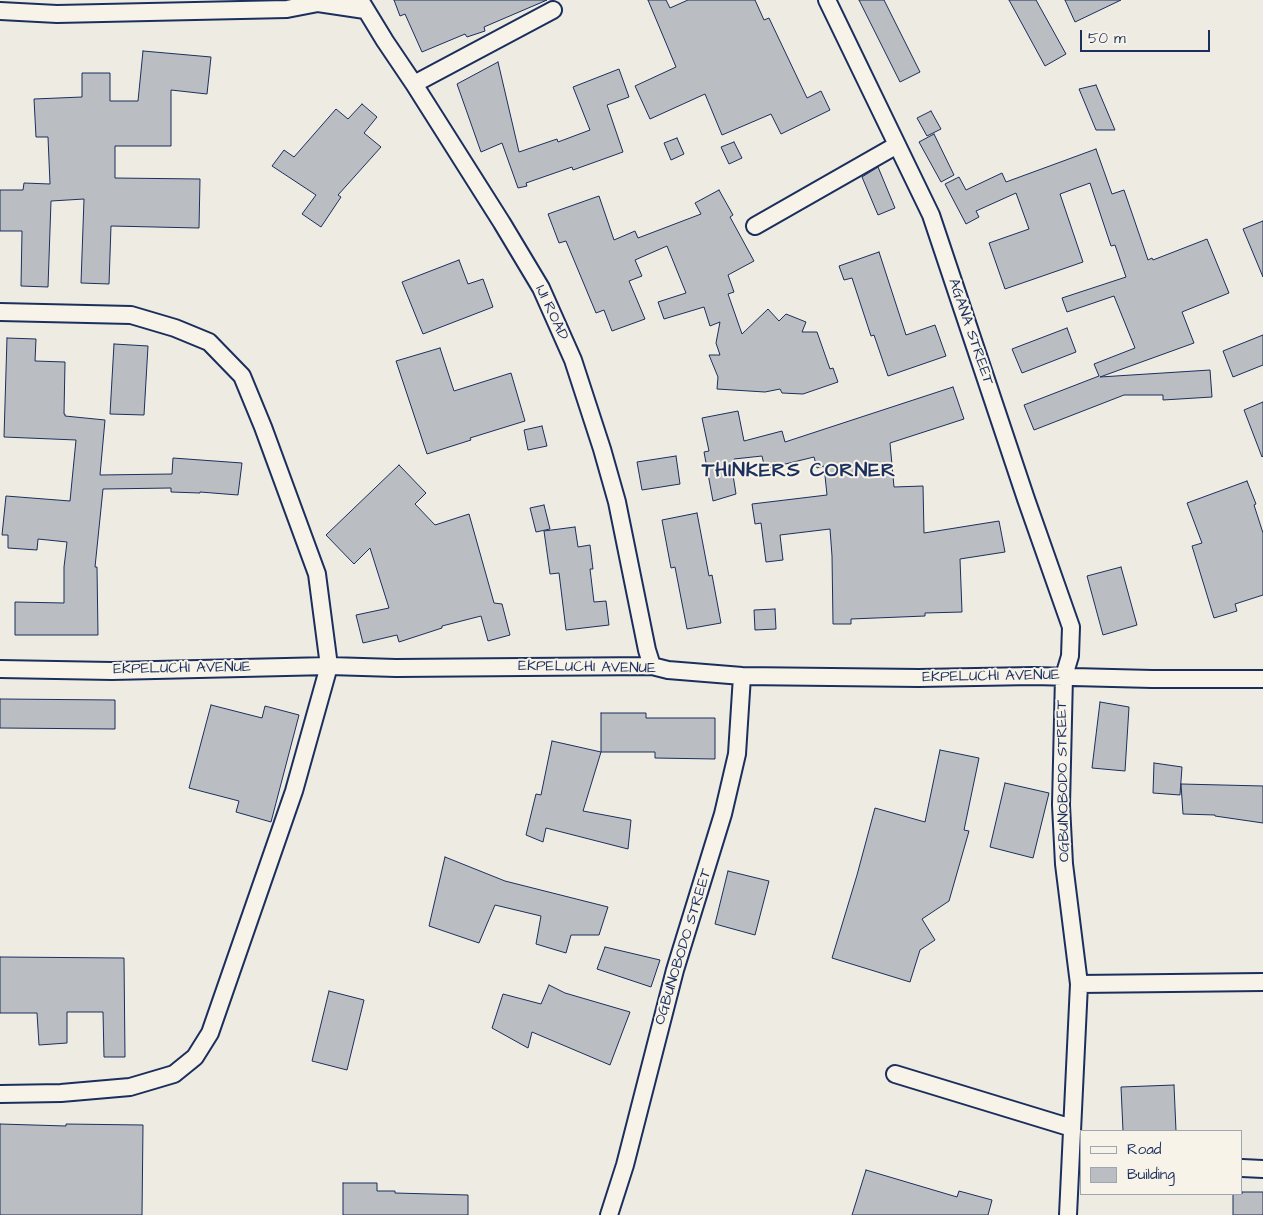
<!DOCTYPE html>
<style>
body{margin:0}
#map{position:relative;width:1263px;height:1215px;overflow:hidden;background:#eeebe2;font-family:"Architects Daughter",sans-serif}
canvas{display:block}
.legend{position:absolute;left:1080px;top:1130px;width:162px;height:65px;box-sizing:border-box;background:#f7f3e8;border:1px solid #9fa5b1;margin:0;padding:6px 9px;list-style:none;font-size:15px;color:#1b2f5e}
.legend li{display:flex;align-items:center;gap:10px;height:25px}
.legend b{width:25px;border:1px solid #9fa5b1}
.scale{position:absolute;left:1080px;top:30px;width:130px;height:22px;box-sizing:border-box;border:2px solid #1b2f5e;border-top:0;padding-left:6px;font-size:15px;line-height:18px;white-space:nowrap;color:#1b2f5e;-webkit-text-stroke:4px #f7f3e8;paint-order:stroke}
</style>
<div id="map">
<canvas width="1263" height="1215"></canvas>
<ul class="legend">
<li><b style="height:6px;background:#f7f3e8"></b>Road</li>
<li><b style="height:14px;background:#babdc2"></b>Building</li>
</ul>
<div class="scale">50 m</div>
</div>
<script>
const ctx = document.querySelector('canvas').getContext('2d');
ctx.lineJoin = 'round';
function fillPath(path, color) { ctx.fillStyle = color; ctx.fill(path, 'evenodd'); }
const poly = rows => new Path2D(rows.map(r => 'M' + r).join(''));
function trace(path, color, width, dash) { ctx.strokeStyle = color; ctx.lineWidth = width; ctx.lineCap = dash ? 'butt' : 'round'; ctx.setLineDash(dash || []); ctx.stroke(path); }
function drawText(font, color, halo, rows, align = 'center') {
  ctx.font = font + ' "Architects Daughter",sans-serif'; ctx.lineWidth = 4; ctx.setLineDash([]); ctx.textBaseline = 'middle'; ctx.strokeStyle = halo; ctx.fillStyle = color; for (const [text, x, y, turn = 0] of rows) {
    ctx.save(); ctx.translate(x, y); ctx.rotate((+turn || 0) * Math.PI / 180); ctx.textAlign = isNaN(turn) ? turn : align; if (halo) ctx.strokeText(text, 0, 0); ctx.fillText(text, 0, 0); ctx.restore();
  }
}
const building = poly([
 [394,0,547,0,484,27,485,31,467,37,465,34,422,52,405,14,400,16,394,0],
 [648,0,666,0,670,8,688,0,755,0,764,20,769,18,807,98,821,91,830,110,781,134,771,114,722,135,705,94,650,119,635,86,676,67,648,0],
 [859,0,884,0,920,72,900,82,859,0],
 [1009,0,1036,0,1066,54,1045,66,1009,0],
 [1065,0,1121,0,1075,22,1065,0],
 [143,51,211,57,207,94,171,90,171,146,115,146,115,178,200,179,199,228,111,226,109,284,81,283,84,199,51,201,48,287,21,286,22,231,0,231,0,190,23,190,24,183,50,184,48,137,36,137,34,99,82,97,82,73,110,73,110,101,138,101,143,51],
 [498,62,519,152,557,139,558,142,590,130,573,87,619,69,629,97,607,105,623,152,573,170,572,167,526,183,527,186,518,188,502,143,481,152,457,84,498,62],
 [1096,85,1115,130,1096,130,1079,89,1096,85],
 [362,104,377,117,364,133,381,147,338,195,341,197,321,227,302,214,316,195,272,166,284,150,294,157,336,109,348,119,362,104],
 [931,111,941,129,927,136,917,118,931,111],
 [934,134,954,175,941,182,919,142,934,134],
 [677,138,684,154,671,160,664,143,677,138],
 [734,142,742,158,729,164,721,147,734,142],
 [1096,149,1112,194,1124,190,1148,260,1152,258,1153,260,1207,239,1229,293,1182,312,1194,343,1100,377,1210,370,1212,397,1163,400,1163,395,1124,395,1034,430,1024,405,1099,376,1094,364,1135,348,1114,296,1067,312,1062,298,1126,277,1115,245,1111,246,1090,183,1060,194,1083,262,1005,289,989,243,1029,229,1016,193,976,211,979,217,966,224,945,184,959,177,966,190,1002,173,1006,182,1096,149],
 [878,167,895,208,878,215,862,177,878,167],
 [719,190,733,215,730,217,754,261,728,275,734,292,728,294,742,334,768,309,779,321,786,314,806,322,802,332,817,332,830,369,833,368,838,382,803,394,782,393,780,389,765,392,717,389,718,377,709,355,720,355,716,343,720,322,710,326,704,307,664,319,658,302,686,293,667,246,635,260,642,276,629,281,645,319,612,331,604,310,596,313,566,241,559,243,548,214,599,196,614,240,635,231,638,238,701,214,695,203,719,190],
 [1263,221,1263,277,1243,229,1263,221],
 [879,252,906,335,935,325,946,356,888,376,874,335,871,336,852,278,844,280,839,266,879,252],
 [459,260,468,284,483,279,493,307,423,334,402,282,459,260],
 [1067,328,1076,352,1022,373,1012,349,1067,328],
 [1263,335,1263,365,1233,377,1223,351,1263,335],
 [7,338,36,339,35,361,65,362,64,414,65,414,65,416,105,420,100,475,172,474,173,458,242,463,238,495,200,492,200,493,171,492,171,488,103,489,95,567,97,567,98,635,15,635,15,602,64,603,64,567,67,542,38,539,37,550,8,548,8,535,2,535,6,496,70,501,76,440,4,437,7,338],
 [114,344,148,346,144,415,110,414,114,344],
 [440,348,454,391,511,373,525,421,470,438,471,440,427,454,396,361,440,348],
 [953,387,964,419,890,443,894,487,923,486,924,533,999,521,1005,552,960,559,962,612,925,613,925,616,851,619,851,624,833,624,832,556,830,529,780,535,783,560,766,562,761,523,755,524,752,504,827,495,824,466,817,468,814,457,765,469,762,456,734,459,733,475,736,494,713,501,704,452,709,451,702,418,738,411,744,441,782,431,785,442,953,387],
 [1263,402,1263,456,1262,457,1244,410,1263,402],
 [542,426,547,446,528,450,524,430,542,426],
 [676,456,680,484,642,490,637,462,676,456],
 [399,465,426,493,415,504,435,525,469,514,494,603,502,604,510,635,488,641,481,616,442,626,442,628,399,642,397,635,363,643,356,615,389,608,370,548,354,564,326,535,399,465],
 [1247,481,1256,504,1254,505,1263,533,1263,595,1235,604,1237,611,1214,618,1192,546,1202,543,1187,503,1247,481],
 [544,505,550,529,536,532,530,508,544,505],
 [697,513,709,576,712,575,721,623,687,629,675,567,671,568,662,520,697,513],
 [575,527,578,547,590,545,593,569,590,569,594,602,606,601,609,625,566,630,559,573,550,574,544,531,575,527],
 [1121,567,1137,625,1103,635,1087,576,1121,567],
 [775,609,776,629,755,630,754,610,775,609],
 [0,699,115,700,115,729,0,728,0,699],
 [1100,702,1129,707,1125,771,1092,768,1100,702],
 [211,705,262,718,265,706,299,715,271,822,236,812,239,801,189,788,211,705],
 [601,713,646,713,646,718,715,718,715,759,655,758,655,752,601,752,601,713],
 [552,741,601,752,583,811,631,820,628,849,546,828,543,842,526,835,536,794,541,795,552,741],
 [940,750,979,758,964,830,969,831,949,901,922,919,935,940,920,950,910,982,832,958,857,875,875,808,925,822,940,750],
 [1154,763,1182,767,1180,795,1153,793,1154,763],
 [1005,783,1049,793,1033,858,990,847,1005,783],
 [1181,784,1263,786,1263,823,1215,816,1215,815,1183,814,1181,784],
 [445,857,505,881,608,907,599,935,571,935,566,953,536,944,541,916,495,905,479,943,429,926,445,857],
 [728,871,769,881,755,935,715,924,728,871],
 [605,947,660,960,651,987,597,969,605,947],
 [0,957,124,958,125,1057,104,1057,103,1012,67,1012,67,1043,39,1045,37,1013,0,1013,0,957],
 [549,985,565,993,630,1012,610,1065,532,1032,528,1048,492,1028,503,994,541,1004,549,985],
 [329,991,364,1000,347,1070,312,1061,329,991],
 [1174,1085,1176,1131,1123,1131,1121,1087,1174,1085],
 [0,1124,66,1126,66,1124,143,1125,142,1215,0,1215,0,1124],
 [866,1170,957,1197,959,1191,992,1200,988,1215,852,1215,866,1170],
 [343,1183,377,1183,377,1191,395,1191,395,1193,468,1195,468,1215,343,1215,343,1183],
 [1242,1192,1263,1192,1263,1215,1233,1215,1233,1194,1242,1194,1242,1192]
]);
const minor = poly([
 [360,0,385,41,414,84,502,223,541,288,573,360,602,449,617,502,647,650,652,666],
 [827,0,931,215,1026,499,1071,627,1070,656,1064,676,1061,805,1064,864,1079,984,1068,1215],
 [0,11,57,14,287,9,318,3,365,10],
 [414,84,553,10],
 [755,226,897,145],
 [0,312,131,315,175,328,209,342,242,376,263,427,317,574,329,666,294,791,210,1033,195,1057,174,1074,130,1087,61,1093,0,1094],
 [0,669,112,671,329,666,396,668,652,666,668,670,742,676,919,678,1033,676,1152,679,1263,679],
 [1079,984,1263,982],
 [895,1074,1072,1128],
 [1242,1168,1263,1169],
 [609,1215,625,1165,675,970,723,814,737,754,742,676]
]);
const streetNames = [
 ["IJI ROAD",551,313,65],
 ["AGANA STREET",970,332,71],
 ["EKPELUCHI AVENUE",587,668,1],
 ["EKPELUCHI AVENUE",182,669,-1],
 ["EKPELUCHI AVENUE",991,677,-1],
 ["OGBUNOBODO STREET",1064,781,-91],
 ["OGBUNOBODO STREET",684,947,-73]
];
const districtNames = [
 ["THINKERS CORNER",799,472]
];
fillPath(building, '#babdc2');
trace(building, '#1b2f5e', 1);
trace(minor, '#1b2f5e', 20);
trace(minor, '#f7f3e8', 16);
drawText('15px', '#1b2f5e', '#f7f3e8', streetNames);
ctx.letterSpacing = '1px';
drawText('bold 20px', '#1b2f5e', '#f7f3e8', districtNames);
ctx.letterSpacing = '0px';
</script>
